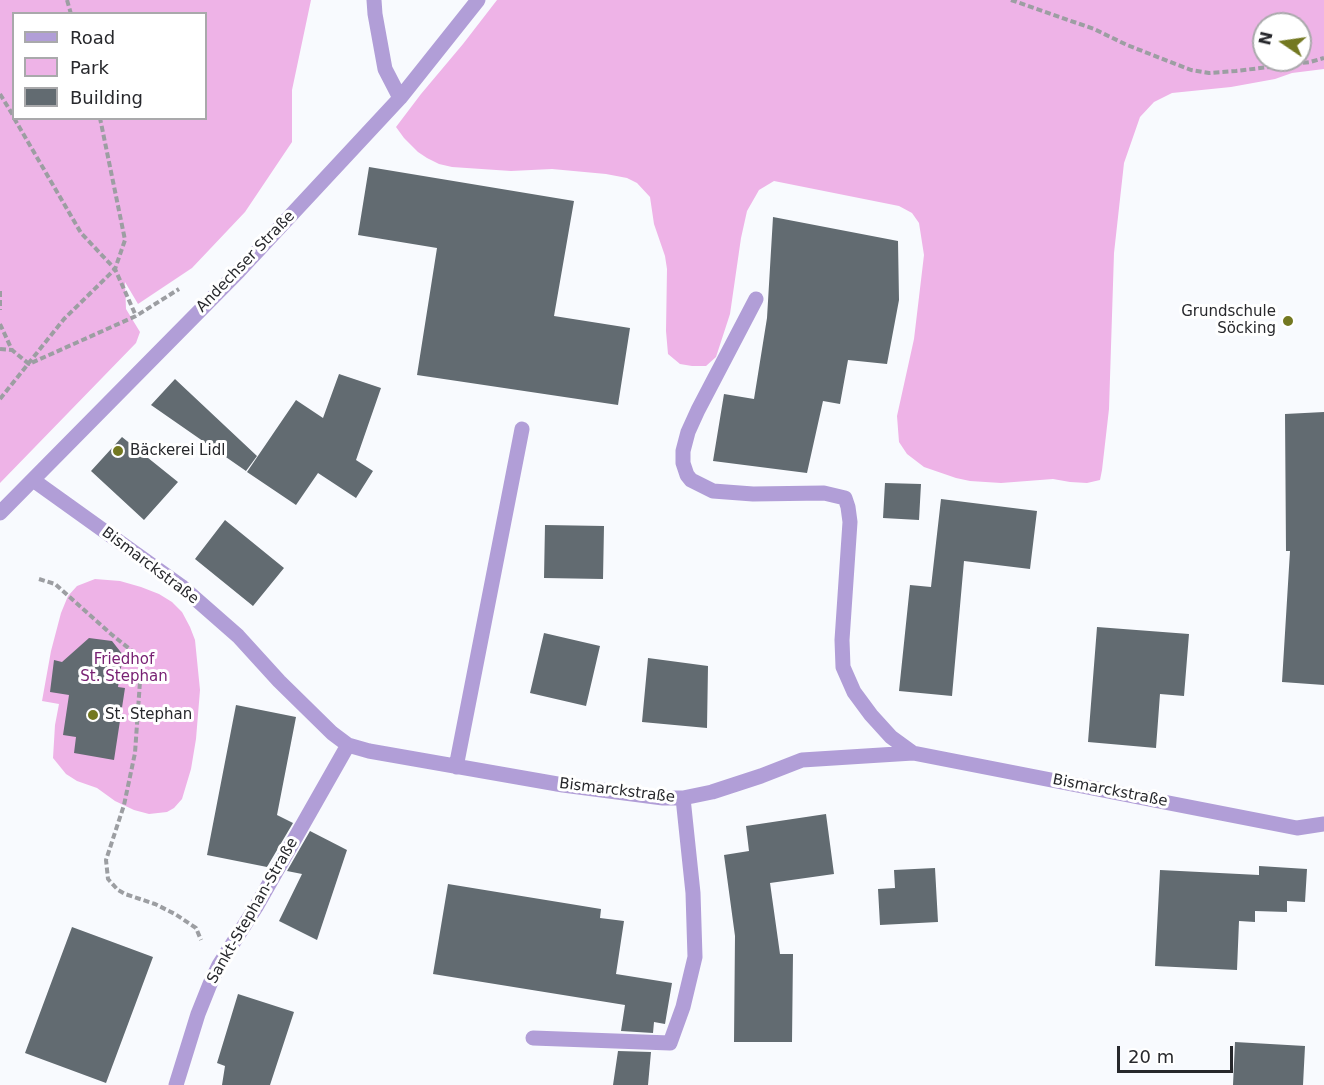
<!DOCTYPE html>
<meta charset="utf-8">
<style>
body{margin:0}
#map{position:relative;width:1324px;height:1085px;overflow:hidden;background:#f8fafe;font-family:"DejaVu Sans",sans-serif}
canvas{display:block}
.legend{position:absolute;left:12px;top:12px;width:195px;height:108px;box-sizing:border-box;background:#fff;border:2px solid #a9a9ab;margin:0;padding:8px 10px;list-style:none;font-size:18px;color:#27282c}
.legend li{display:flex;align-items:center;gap:12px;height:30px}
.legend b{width:30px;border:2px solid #a9a9ab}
.north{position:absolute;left:1252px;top:12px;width:60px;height:60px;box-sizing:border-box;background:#fff;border:2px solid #a9a9ab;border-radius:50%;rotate:283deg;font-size:16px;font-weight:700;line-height:24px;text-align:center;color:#27282c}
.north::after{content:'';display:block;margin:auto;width:21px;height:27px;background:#737821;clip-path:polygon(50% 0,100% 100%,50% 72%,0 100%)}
.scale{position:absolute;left:1117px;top:1046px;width:116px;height:27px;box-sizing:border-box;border:3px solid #27282c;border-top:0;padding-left:8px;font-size:18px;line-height:21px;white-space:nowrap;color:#27282c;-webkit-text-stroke:4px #fff;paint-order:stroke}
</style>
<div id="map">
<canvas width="1324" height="1085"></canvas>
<ul class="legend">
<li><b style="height:8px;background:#b19ed7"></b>Road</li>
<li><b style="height:16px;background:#eeb3e7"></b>Park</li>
<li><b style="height:16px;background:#626b71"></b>Building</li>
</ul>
<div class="north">N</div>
<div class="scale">20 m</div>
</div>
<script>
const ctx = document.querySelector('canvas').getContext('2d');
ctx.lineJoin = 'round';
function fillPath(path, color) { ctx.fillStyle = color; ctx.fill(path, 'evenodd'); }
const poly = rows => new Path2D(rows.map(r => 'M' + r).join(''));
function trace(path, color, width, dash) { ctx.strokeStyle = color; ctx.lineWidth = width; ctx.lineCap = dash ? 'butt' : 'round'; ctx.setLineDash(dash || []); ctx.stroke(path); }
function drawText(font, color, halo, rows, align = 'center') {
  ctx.font = font + ' "DejaVu Sans",sans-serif'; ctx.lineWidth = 6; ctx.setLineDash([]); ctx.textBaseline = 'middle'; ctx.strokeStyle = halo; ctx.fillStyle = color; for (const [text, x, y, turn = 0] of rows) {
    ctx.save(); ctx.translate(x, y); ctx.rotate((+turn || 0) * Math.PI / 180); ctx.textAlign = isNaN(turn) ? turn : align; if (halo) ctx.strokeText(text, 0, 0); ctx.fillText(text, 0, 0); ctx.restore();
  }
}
const green = poly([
 [0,0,311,0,292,90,292,142,245,212,192,268,138,304,125,282,126,309,140,332,136,343,0,483],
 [14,14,206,14,206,118,14,118],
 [497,0,1324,0,1324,69,1292,73,1275,79,1231,87,1172,93,1154,102,1140,117,1124,163,1114,253,1109,409,1102,470,1100,480,1087,483,1070,482,1053,479,1001,483,970,481,956,478,924,467,907,454,899,442,897,416,914,339,924,255,919,223,912,213,899,206,774,181,759,190,747,211,741,238,730,314,716,357,706,366,692,366,680,364,668,354,666,331,667,269,665,256,654,224,650,197,637,183,627,178,606,174,552,169,511,171,452,167,439,164,427,158,418,152,404,138,396,127,421,94,463,44],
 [1264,24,1300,24,1300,60,1264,60],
 [95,579,120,581,141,587,159,594,172,602,182,612,190,627,195,640,200,690,196,739,191,769,182,799,174,808,167,812,149,814,134,810,115,801,97,788,77,781,66,774,53,758,55,725,59,704,42,701,51,651,61,613,68,596,77,586]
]);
const building = poly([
 [369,167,574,201,554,316,630,328,618,405,417,375,437,248,358,235],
 [773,217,898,241,899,300,887,364,848,360,840,404,823,401,807,473,713,461,724,394,754,399,767,318],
 [339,374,381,388,356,460,373,471,356,498,318,473,296,505,247,472,296,400,323,418],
 [175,379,257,456,246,471,151,405],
 [1324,412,1324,685,1282,682,1290,551,1286,551,1285,414],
 [122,437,178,482,144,520,91,471],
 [885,483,921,484,919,520,883,518],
 [941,499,1037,511,1030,569,964,561,952,696,899,691,910,585,931,587],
 [225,520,284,568,253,606,195,559],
 [545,525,604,526,603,579,544,578],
 [1097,627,1189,634,1184,696,1160,694,1156,748,1088,742],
 [544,633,600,646,586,706,530,693],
 [89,638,112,641,123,655,118,687,125,688,114,760,74,753,76,737,63,735,69,695,50,692,54,660,62,662],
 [648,658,708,666,707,728,642,722],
 [236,705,296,717,277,815,293,823,267,867,207,855],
 [826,814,834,874,770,883,780,954,793,954,792,1042,734,1042,735,936,724,855,749,851,746,826],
 [310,831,347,850,317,940,279,921,302,874,287,871],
 [1259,866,1307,869,1305,902,1287,901,1287,912,1255,911,1255,922,1239,921,1237,970,1155,966,1160,870,1259,875],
 [935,868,938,922,880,925,878,889,895,888,894,870],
 [448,884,601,909,600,918,624,921,616,974,672,983,665,1024,654,1022,653,1033,621,1031,625,1005,433,974],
 [72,927,153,957,106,1083,25,1053],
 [238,994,294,1012,270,1085,222,1085,225,1066,217,1063],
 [1235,1042,1305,1046,1303,1085,1233,1085],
 [618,1051,651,1052,648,1085,613,1085]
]);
const path = poly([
 [67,0,71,14],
 [1011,0,1094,29,1127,45,1191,70,1209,73,1236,71,1310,62,1324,58],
 [0,94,14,117],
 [14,118,81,233,115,269,136,316],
 [0,291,0,310],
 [0,324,12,350,29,364,136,316,179,289],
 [0,349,12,350],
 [0,399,64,319,115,269,125,240,100,118],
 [39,579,55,584,111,634,131,650,141,667,135,753,124,805,106,860,108,879,118,890,125,894,155,904,175,914,196,928,201,940]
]);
const minor = poly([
 [374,0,375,14,385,69,400,98],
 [756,299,698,410,688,432,683,451,683,463,687,475,691,480,713,491,753,494,824,493,845,498,848,507,850,522,842,640,843,667,854,692,871,715,891,737,913,753],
 [33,480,181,586,238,636,279,681,332,733,348,745,369,751,563,785,663,798,683,798,712,792,761,776,802,760,913,753,1297,828,1324,824],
 [0,513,239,271,400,98,478,0],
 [456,767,522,429],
 [533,1038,670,1043,683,1007,695,957,693,893,683,798],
 [176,1085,198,1014,210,984,219,965,256,907,348,745]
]);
const markers = [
 [1288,321,6,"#737821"],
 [118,451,6,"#737821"],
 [93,715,6,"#737821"]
];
const streetNames = [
 ["Andechser Straße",246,262,-46],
 ["Bismarckstraße",150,566,37],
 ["Bismarckstraße",617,791,7],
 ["Bismarckstraße",1110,791,11],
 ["Sankt-Stephan-Straße",253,911,-60]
];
const poiNames = [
 ["Grundschule",1276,312,"right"],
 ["Söcking",1276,329,"right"],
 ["Bäckerei Lidl",130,451],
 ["St. Stephan",105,715]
];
const parkNames = [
 ["Friedhof",124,660],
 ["St. Stephan",124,677]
];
fillPath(green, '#eeb3e7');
fillPath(building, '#626b71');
trace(path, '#9c9ea2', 4, [6, 3]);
trace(minor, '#b19ed7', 15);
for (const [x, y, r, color] of markers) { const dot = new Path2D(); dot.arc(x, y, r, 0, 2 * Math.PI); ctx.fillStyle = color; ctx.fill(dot); trace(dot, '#fff', 2); }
drawText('15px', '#27282c', '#fff', streetNames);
drawText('15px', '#27282c', '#fff', poiNames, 'left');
drawText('15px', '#782173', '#fff', parkNames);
</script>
